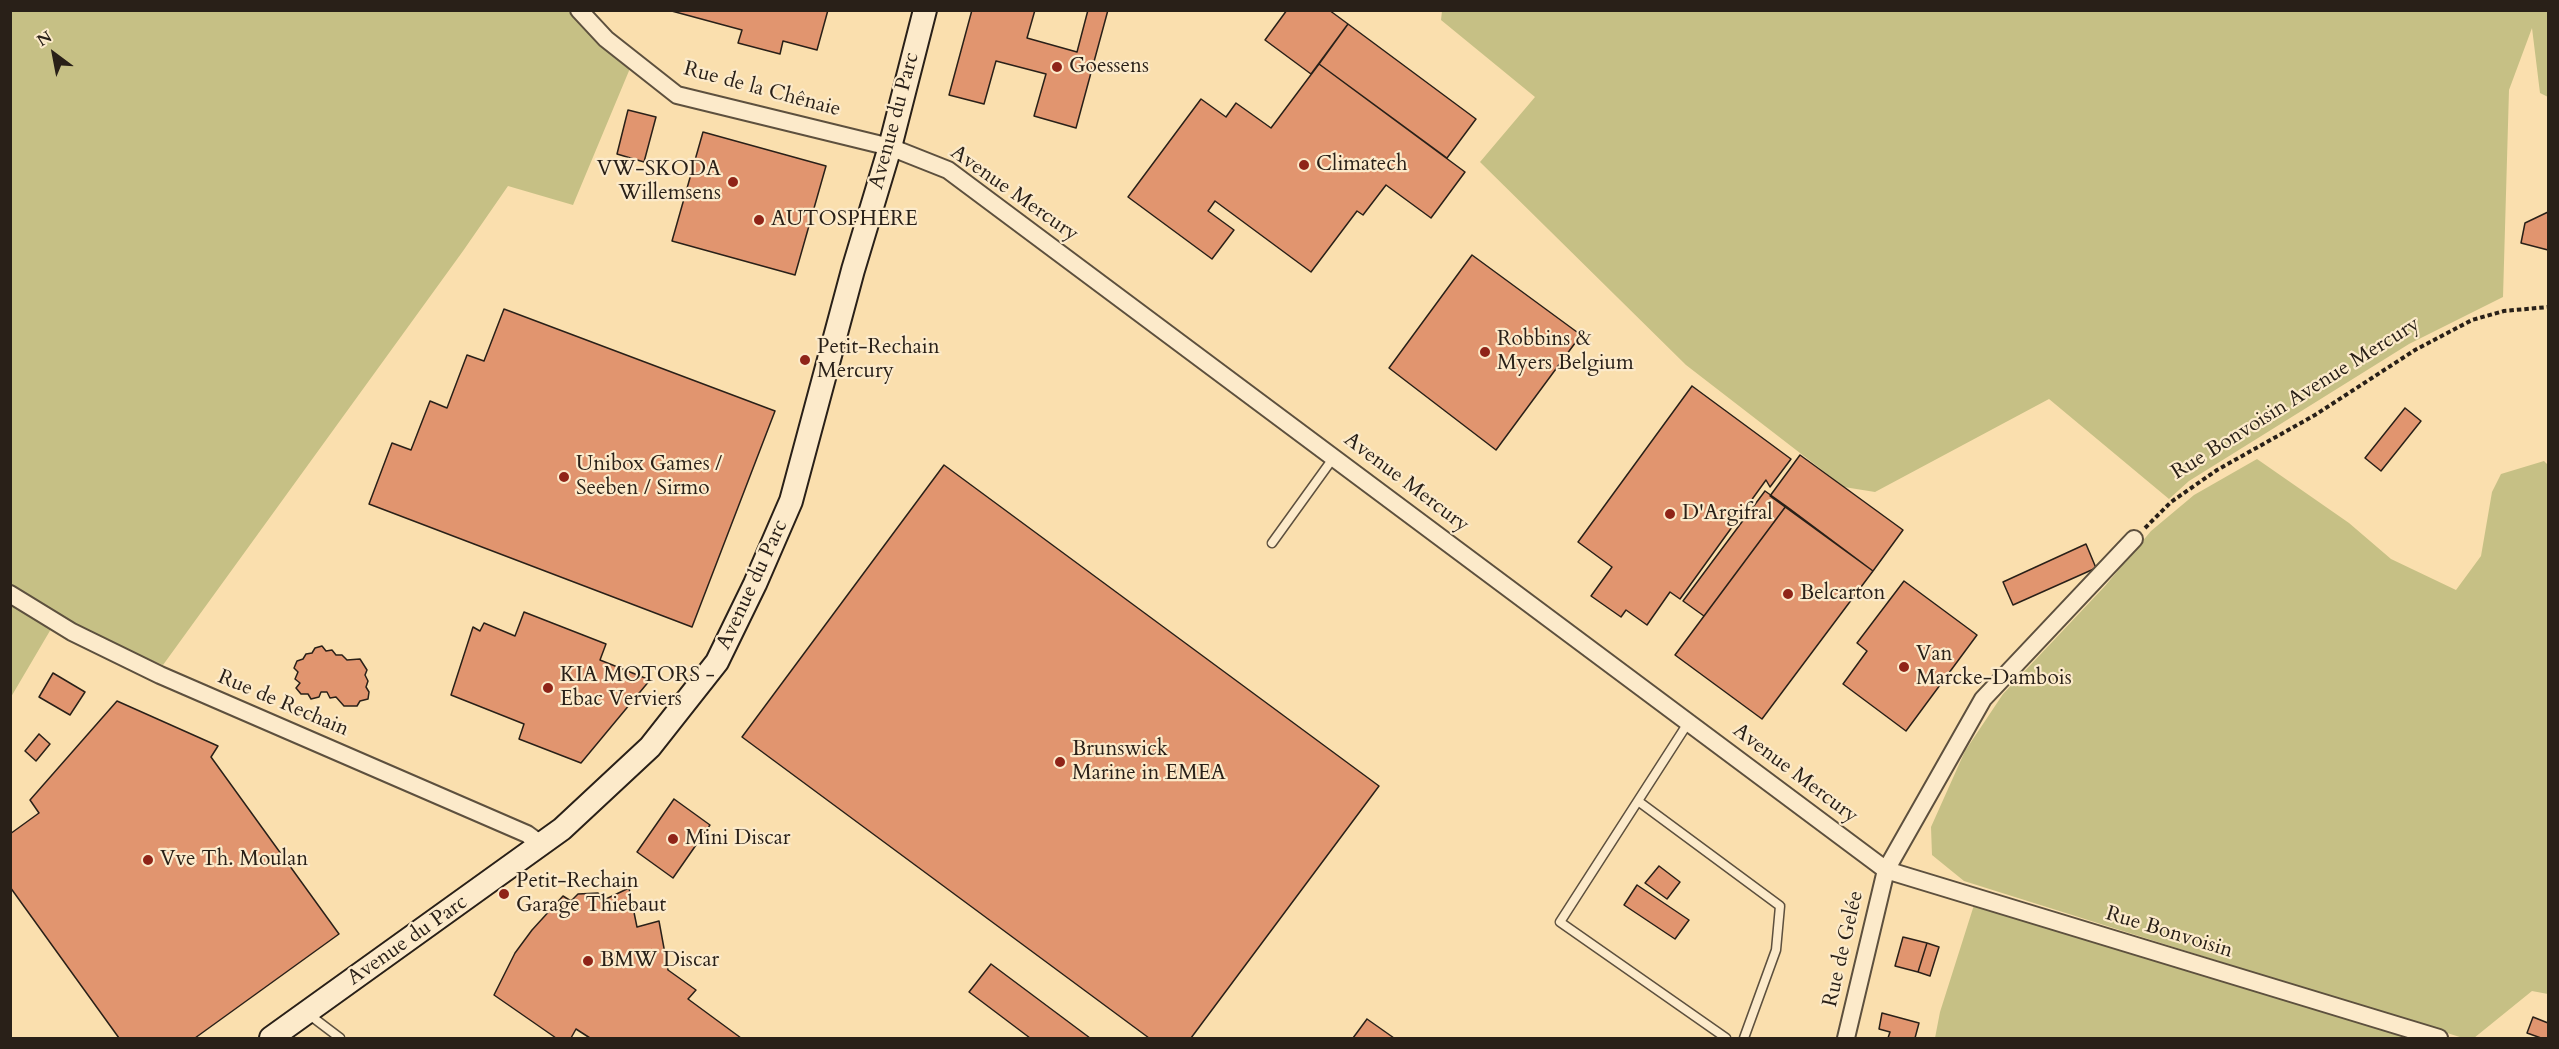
<!DOCTYPE html>
<meta charset="utf-8">
<style>
body{margin:0}
#map{position:relative;width:2559px;height:1049px;overflow:hidden;background:#fadfae;font-family:Cardo,serif}
canvas{display:block}
.frame{position:absolute;inset:0;border:12px solid #292018;pointer-events:none}
.north{position:absolute;left:24px;top:24px;width:60px;height:60px;-webkit-text-stroke:4px #fceaca;paint-order:stroke;rotate:328deg;font-size:16px;font-weight:700;line-height:24px;text-align:center;color:#292018}
.north::after{content:'';display:block;margin:auto;width:21px;height:27px;background:#292018;clip-path:polygon(50% 0,100% 100%,50% 72%,0 100%)}
</style>
<div id="map">
<canvas width="2559" height="1049"></canvas>
<div class="frame"></div>
<div class="north">N</div>
</div>
<script>
const ctx = document.querySelector('canvas').getContext('2d');
ctx.lineJoin = 'round';
function fillPath(path, color) { ctx.fillStyle = color; ctx.fill(path, 'evenodd'); }
const poly = rows => new Path2D(rows.map(r => 'M' + r).join(''));
function trace(path, color, width, dash) { ctx.strokeStyle = color; ctx.lineWidth = width; ctx.lineCap = dash ? 'butt' : 'round'; ctx.setLineDash(dash || []); ctx.stroke(path); }
function drawText(font, color, halo, rows, align = 'center') {
  ctx.font = font + ' Cardo,serif'; ctx.lineWidth = 4.5; ctx.setLineDash([]); ctx.textBaseline = 'middle'; ctx.strokeStyle = halo; ctx.fillStyle = color; for (const [text, x, y, turn = 0] of rows) {
    ctx.save(); ctx.translate(x, y); ctx.rotate((+turn || 0) * Math.PI / 180); ctx.textAlign = isNaN(turn) ? turn : align; if (halo) ctx.strokeText(text, 0, 0); ctx.fillText(text, 0, 0); ctx.restore();
  }
}
const green = poly([
 [10,11,580,11,631,66,573,205,508,186,463,251,163,665,91,635,11,584],
 [1442,11,2548,11,2548,97,2540,93,2532,28,2509,90,2503,297,2409,344,2189,481,2169,499,2049,399,1875,492,1844,487,1686,365,1480,162,1535,97,1441,20],
 [2257,459,2349,523,2391,559,2456,590,2481,556,2492,492,2501,474,2544,461,2548,465,2548,994,2532,991,2474,1038,2463,1038,1964,881,1932,855,1931,827,1965,751,2003,694,2105,586,2151,531,2194,495],
 [11,604,51,629,11,697],
 [1974,905,2416,1038,1935,1038,1940,1012]
]);
const building = poly([
 [668,10,828,10,817,50,783,41,780,54,738,43,742,30,668,10],
 [972,10,1035,10,1027,38,1077,52,1088,10,1108,10,1076,128,1034,116,1046,74,996,61,984,104,949,95,972,10],
 [1287,10,1329,10,1348,24,1311,74,1265,40,1287,10],
 [1348,24,1476,119,1447,158,1319,64,1348,24],
 [1319,64,1465,172,1431,218,1386,185,1363,215,1357,211,1311,272,1215,201,1208,211,1234,230,1212,259,1128,197,1201,99,1226,117,1236,103,1271,128,1319,64],
 [628,110,656,117,644,162,617,154,628,110],
 [703,132,826,166,795,275,672,241,703,132],
 [2548,212,2548,250,2521,243,2525,223,2548,212],
 [1472,255,1581,335,1496,450,1389,368,1472,255],
 [504,309,775,411,692,627,369,504,392,443,411,450,430,401,447,408,467,355,484,361,504,309],
 [1692,386,1791,459,1770,487,1766,480,1680,599,1670,592,1647,625,1626,610,1621,617,1591,596,1612,567,1578,542,1692,386],
 [2405,408,2421,421,2381,471,2365,458,2405,408],
 [1800,455,1903,530,1873,571,1770,496,1800,455],
 [944,465,1379,786,1191,1038,1149,1038,742,737,944,465],
 [1765,491,1786,506,1704,616,1683,601,1765,491],
 [1786,506,1873,571,1762,719,1675,655,1786,506],
 [2086,544,2096,568,2013,605,2003,582,2086,544],
 [1904,581,1977,635,1906,731,1843,684,1867,651,1857,643,1904,581],
 [524,612,606,644,600,660,650,680,581,763,519,739,524,724,451,695,473,627,480,631,484,623,515,636,524,612],
 [322,646,326,651,332,650,336,655,342,655,347,660,360,659,367,670,365,675,368,681,366,687,369,692,368,699,360,701,357,706,344,706,336,697,330,698,327,692,321,692,319,697,311,699,308,694,301,694,296,688,300,683,295,679,298,672,294,668,297,661,303,659,306,654,312,653,315,648,322,646],
 [53,673,85,692,70,715,39,697,53,673],
 [117,701,218,746,211,757,339,934,195,1038,119,1038,10,887,10,834,39,813,30,800,117,701],
 [39,734,50,744,36,761,25,751,39,734],
 [674,799,710,825,673,878,637,852,674,799],
 [1659,866,1680,882,1667,899,1645,883,1659,866],
 [1637,885,1689,920,1675,939,1624,905,1637,885],
 [629,888,637,927,659,921,668,970,696,990,688,999,741,1038,590,1038,576,1029,571,1038,556,1038,494,995,515,953,532,930,563,896,571,901,578,894,598,893,606,899,629,888],
 [1903,937,1927,943,1918,972,1895,966,1903,937],
 [1927,943,1939,947,1930,976,1918,972,1927,943],
 [991,964,1090,1038,1030,1038,969,992,991,964],
 [1882,1013,1919,1023,1915,1038,1888,1038,1890,1032,1879,1029,1882,1013],
 [2533,1017,2548,1023,2548,1038,2541,1038,2527,1033,2533,1017],
 [1367,1019,1394,1038,1353,1038,1367,1019]
]);
const path = poly([
 [2145,528,2171,502,2217,470,2315,415,2415,350,2472,320,2504,311,2548,307]
]);
const lane = poly([
 [1272,543,1334,457],
 [1688,723,1560,922,1726,1038],
 [1638,801,1780,906,1776,950,1744,1038],
 [307,1013,340,1038]
]);
const street = poly([
 [579,10,606,39,677,95,890,147,948,170,1886,870,2439,1038],
 [10,594,72,632,160,675,527,834,542,845],
 [1846,1038,1886,870,1983,699,2134,539]
]);
const secondary = poly([
 [271,1038,562,829,650,747,717,662,755,584,791,501,853,270,890,147,925,10]
]);
const markers = [
 [1057,67,6,"#8f2418"],
 [1304,165,6,"#8f2418"],
 [733,182,6,"#8f2418"],
 [759,220,6,"#8f2418"],
 [1485,352,6,"#8f2418"],
 [805,360,6,"#8f2418"],
 [564,477,6,"#8f2418"],
 [1670,514,6,"#8f2418"],
 [1788,594,6,"#8f2418"],
 [1904,667,6,"#8f2418"],
 [548,688,6,"#8f2418"],
 [1060,762,6,"#8f2418"],
 [673,839,6,"#8f2418"],
 [148,860,6,"#8f2418"],
 [504,894,6,"#8f2418"],
 [588,961,6,"#8f2418"]
];
const poiNames = [
 ["Goessens",1069,67],
 ["Climatech",1316,165],
 ["VW-SKODA",721,170,"right"],
 ["Willemsens",721,194,"right"],
 ["AUTOSPHERE",771,220],
 ["Robbins &",1497,340],
 ["Myers Belgium",1497,364],
 ["Petit-Rechain",817,348],
 ["Mercury",817,372],
 ["Unibox Games /",576,465],
 ["Seeben / Sirmo",576,489],
 ["D'Argifral",1682,514],
 ["Belcarton",1800,594],
 ["Van",1916,655],
 ["Marcke-Dambois",1916,679],
 ["KIA MOTORS -",560,676],
 ["Ebac Verviers",560,700],
 ["Brunswick",1072,750],
 ["Marine in EMEA",1072,774],
 ["Mini Discar",685,839],
 ["Vve Th. Moulan",160,860],
 ["Petit-Rechain",516,882],
 ["Garage Thiebaut",516,906],
 ["BMW Discar",600,961]
];
const streetNames = [
 ["Rue de la Chênaie",762,90,15],
 ["Avenue du Parc",895,121,-75],
 ["Avenue Mercury",1014,194,35],
 ["Rue Bonvoisin Avenue Mercury",2296,399,-32],
 ["Avenue Mercury",1406,483,37],
 ["Avenue du Parc",753,585,-65],
 ["Rue de Rechain",283,704,23],
 ["Avenue Mercury",1795,774,37],
 ["Rue Bonvoisin",2169,933,17],
 ["Avenue du Parc",408,941,-35],
 ["Rue de Gelée",1844,949,-77]
];
fillPath(green, '#c6c085');
fillPath(building, '#e1956f');
trace(building, '#292018', 1.5);
trace(lane, '#5d503e', 11);
trace(street, '#5d503e', 20);
trace(secondary, '#292018', 26);
trace(path, '#292018', 4, [4.5, 3]);
trace(lane, '#fceaca', 8);
trace(street, '#fceaca', 16);
trace(secondary, '#fceaca', 22);
for (const [x, y, r, color] of markers) { const dot = new Path2D(); dot.arc(x, y, r, 0, 2 * Math.PI); ctx.fillStyle = color; ctx.fill(dot); trace(dot, '#fceaca', 2); }
drawText('21px', '#292018', '#fceaca', poiNames, 'left');
drawText('21px', '#292018', '#fceaca', streetNames);
</script>
